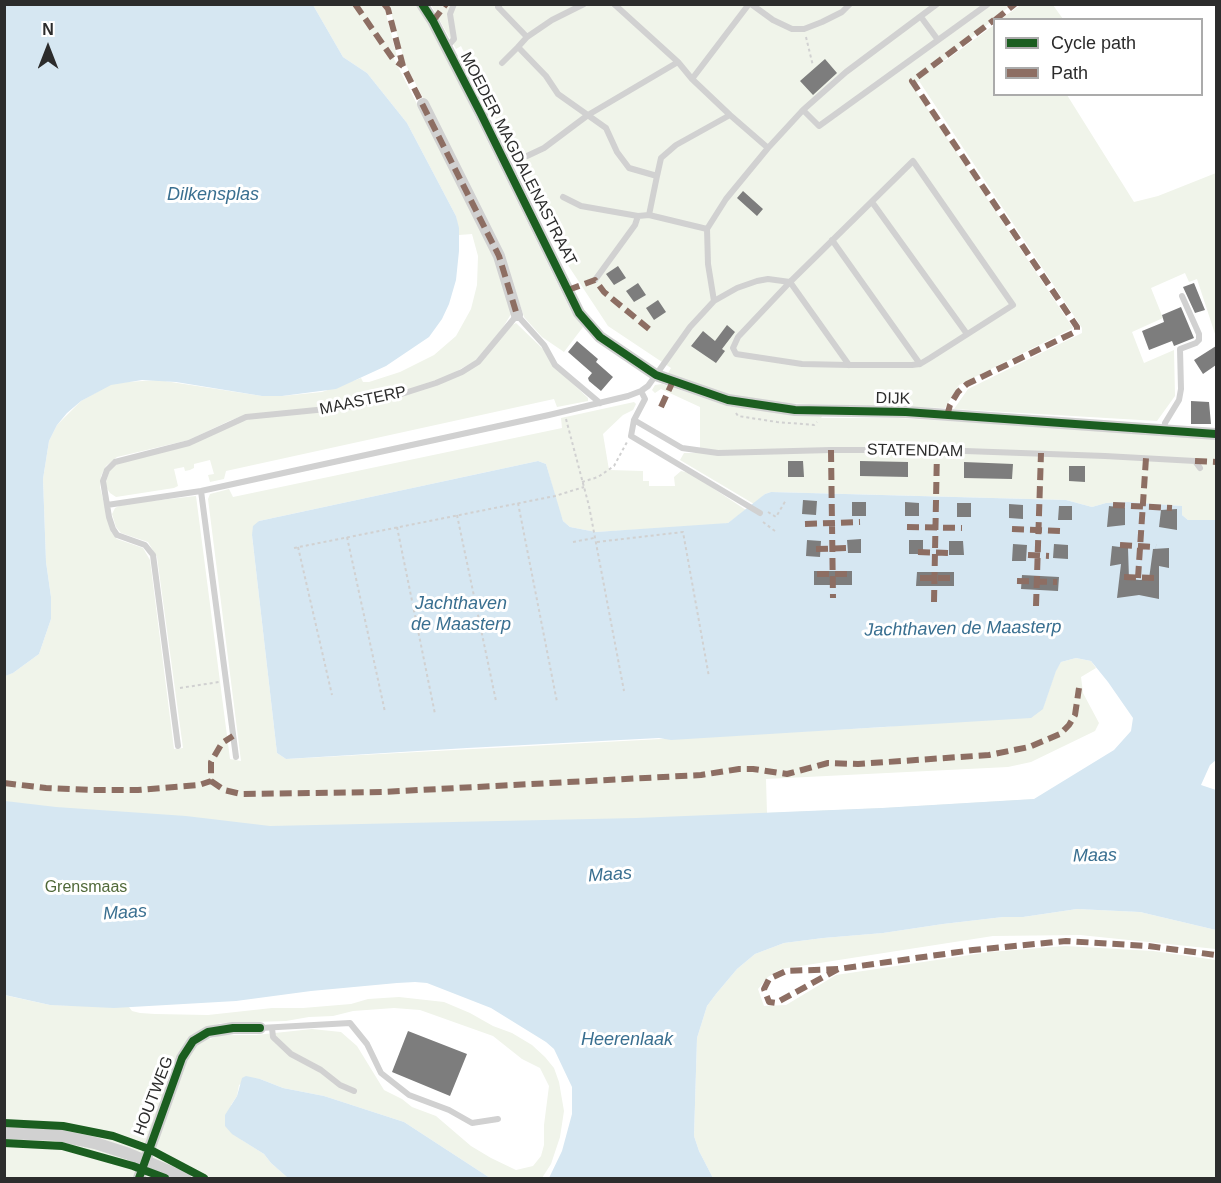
<!DOCTYPE html>
<style>
body{margin:0}
#map{position:relative;width:1221px;height:1183px;overflow:hidden;background:#fff;font-family:Helvetica,sans-serif}
canvas{display:block}
.frame{position:absolute;inset:0;border:6px solid #2c2c2c;pointer-events:none}
.legend{position:absolute;left:993px;top:18px;width:210px;height:78px;box-sizing:border-box;background:#fff;border:2px solid #ababab;margin:0;padding:8px 10px;list-style:none;font-size:18px;color:#2c2c2c}
.legend li{display:flex;align-items:center;gap:12px;height:30px}
.legend b{width:30px;border:2px solid #ababab}
.north{position:absolute;left:18px;top:18px;width:60px;height:60px;-webkit-text-stroke:4px #fff;paint-order:stroke;rotate:0deg;font-size:16px;font-weight:700;line-height:24px;text-align:center;color:#2c2c2c}
.north::after{content:'';display:block;margin:auto;width:21px;height:27px;background:#2c2c2c;clip-path:polygon(50% 0,100% 100%,50% 72%,0 100%)}
</style>
<div id="map">
<canvas width="1221" height="1183"></canvas>
<div class="frame"></div>
<ul class="legend">
<li><b style="height:8px;background:#1b5e20"></b>Cycle path</li>
<li><b style="height:8px;background:#8d6e63"></b>Path</li>
</ul>
<div class="north">N</div>
</div>
<script>
const ctx = document.querySelector('canvas').getContext('2d');
ctx.lineJoin = 'round';
function fillPath(path, color) { ctx.fillStyle = color; ctx.fill(path, 'evenodd'); }
const poly = rows => new Path2D(rows.map(r => 'M' + r).join(''));
function trace(path, color, width, dash) { ctx.strokeStyle = color; ctx.lineWidth = width; ctx.lineCap = dash ? 'butt' : 'round'; ctx.setLineDash(dash || []); ctx.stroke(path); }
function drawText(font, color, halo, rows, align = 'center') {
  ctx.font = font + ' Helvetica,sans-serif'; ctx.lineWidth = 6; ctx.setLineDash([]); ctx.textBaseline = 'middle'; ctx.strokeStyle = halo; ctx.fillStyle = color; for (const [text, x, y, turn = 0] of rows) {
    ctx.save(); ctx.translate(x, y); ctx.rotate((+turn || 0) * Math.PI / 180); ctx.textAlign = isNaN(turn) ? turn : align; if (halo) ctx.strokeText(text, 0, 0); ctx.fillText(text, 0, 0); ctx.restore();
  }
}
const green = poly([
 [1022,4,1053,5,1063,19,1001,19],
 [313,5,381,5,385,10,397,57,392,55,493,253,511,314,502,329,475,361,446,377,395,394,356,404,245,415,229,421,189,440,117,457,106,466,101,476,100,487,111,532,117,539,143,548,150,560,174,749,183,748,157,557,148,542,121,533,116,527,112,514,115,508,123,504,196,496,230,759,241,761,208,499,210,494,229,489,233,497,562,428,561,418,634,402,636,404,633,410,623,415,603,434,609,470,643,471,643,481,649,481,649,486,675,486,674,477,681,471,690,473,746,510,728,523,717,525,596,532,570,527,563,521,559,510,546,464,538,461,259,521,252,535,277,753,286,759,886,727,1043,708,1056,670,1061,662,1076,658,1091,661,1096,668,1081,677,1083,693,1099,723,1095,731,1031,762,1008,767,766,779,767,813,884,808,1036,799,1216,796,5,941,4,676,13,673,39,654,51,619,51,597,46,562,43,479,49,441,57,425,81,401,111,384,127,382,158,380,262,396,282,396,322,392,361,378,363,382,369,382,400,372,434,355,456,336,471,309,477,285,478,256,472,234,459,235,456,216,407,123,367,73,343,57],
 [389,5,418,5,426,16,571,311,583,327,564,352,542,337,524,317,503,253,405,63],
 [431,5,1011,5,934,69,994,25,994,94,1067,95,1134,202,1158,196,1216,173,1216,337,1197,279,1189,282,1185,273,1151,288,1163,318,1132,332,1144,363,1174,350,1175,396,1157,421,954,409,968,389,1082,333,1082,328,919,81,913,87,1073,328,959,385,945,408,777,403,721,394,668,373,671,368,608,326,560,253,461,46,456,49],
 [516,323,544,350,551,363,588,398,588,401,557,407,554,399,226,471,224,479,210,482,208,475,214,474,210,460,194,464,194,468,190,470,185,471,184,467,174,469,178,486,174,488,116,497,110,493,106,487,106,482,110,469,121,461,155,453,237,423,256,417,343,410,393,399,482,361,512,325],
 [662,384,731,407,733,405,823,415,821,418,898,418,1216,437,1216,520,1188,520,1182,515,1181,506,1128,502,1106,503,1092,507,1066,500,771,492,765,494,754,504,680,460,684,453,700,453,700,407,661,389,655,393,652,390,655,385],
 [1077,909,1140,912,1216,930,1216,949,1080,935,993,936,781,969,768,977,758,989,764,1006,786,1005,836,975,990,952,1065,946,1153,951,1216,960,1216,1178,713,1178,699,1151,694,1136,697,1038,707,1006,716,994,737,969,755,954,784,943,823,938,883,933,943,924,1003,917,1023,917],
 [4,995,50,1005,129,1007,132,1011,140,1013,155,1014,208,1015,272,1008,303,1008,351,1004,368,999,399,997,444,1002,470,1013,493,1026,512,1033,532,1045,545,1057,554,1068,559,1082,564,1111,560,1137,551,1164,542,1178,490,1178,404,1122,324,1096,283,1088,260,1079,250,1078,239,1085,237,1096,231,1105,242,1140,264,1154,271,1163,288,1178,5,1178],
 [394,1008,420,1010,493,1036,522,1059,540,1068,549,1086,544,1125,544,1145,541,1156,533,1166,516,1170,491,1158,471,1146,436,1116,412,1107,402,1099,384,1090,357,1046,341,1032,312,1029,256,1035,220,1035,210,1039,205,1028,221,1023,286,1021,309,1017,333,1016,353,1011]
]);
const water = poly([
 [4,5,313,5,343,57,367,73,407,123,456,216,459,228,459,251,456,280,449,304,442,319,429,337,386,366,336,389,282,396,262,396,176,382,142,380,111,385,81,401,67,413,57,425,49,441,43,479,46,562,51,597,51,619,39,654,13,673,5,676],
 [538,461,546,464,563,521,570,527,596,532,728,523,765,494,771,492,1066,500,1092,507,1106,503,1128,502,1182,506,1182,515,1188,520,1216,520,1216,760,1210,765,1201,785,1216,790,1216,930,1140,912,1077,909,1023,917,1003,917,943,924,883,933,823,938,784,943,755,954,737,969,716,994,707,1006,697,1038,694,1136,699,1151,713,1178,549,1178,562,1151,572,1114,572,1087,554,1049,546,1042,491,1008,427,983,415,982,397,983,311,991,236,1001,114,1008,50,1005,5,995,5,801,56,807,186,816,270,826,636,818,882,808,1034,799,1114,750,1131,731,1133,718,1108,682,1091,661,1076,658,1061,662,1056,671,1043,709,1031,718,671,740,659,738,467,748,286,759,277,753,252,535,253,526,259,521],
 [246,1076,260,1079,283,1088,324,1096,404,1122,490,1178,288,1178,271,1163,264,1154,232,1134,225,1126,225,1115,237,1096,242,1078]
]);
const building = poly([
 [825,59,837,73,813,95,800,81],
 [743,191,763,209,757,216,737,198],
 [618,266,626,278,614,285,606,274],
 [638,283,646,295,634,302,626,291],
 [1194,283,1205,310,1195,313,1183,287],
 [658,300,666,312,654,320,646,308],
 [1181,307,1194,338,1174,346,1172,341,1149,350,1142,331,1164,322,1162,315],
 [727,325,735,332,722,349,725,351,716,363,691,346,703,331,715,341],
 [577,341,598,359,596,362,613,377,601,391,589,381,588,378,592,373,568,352],
 [1216,346,1216,365,1203,374,1194,360],
 [1191,401,1209,402,1211,424,1191,424],
 [788,461,803,461,804,477,788,477],
 [860,461,908,462,908,477,860,476],
 [964,462,1013,464,1012,479,964,478],
 [1069,466,1085,466,1085,482,1069,481],
 [803,500,817,501,816,515,802,514],
 [852,502,866,502,866,516,852,516],
 [905,502,919,503,919,516,905,516],
 [957,503,971,503,971,517,957,517],
 [1009,504,1023,505,1023,519,1009,518],
 [1059,506,1072,506,1072,520,1058,520],
 [1109,506,1125,508,1125,525,1107,527],
 [1177,509,1177,530,1159,527,1161,510],
 [861,539,861,553,848,553,847,540],
 [807,540,821,541,820,557,806,556],
 [909,540,923,540,923,554,909,554],
 [949,541,963,541,964,555,949,555],
 [1013,544,1027,545,1026,561,1012,561],
 [1054,544,1068,545,1068,559,1053,558],
 [1112,546,1128,548,1129,579,1140,580,1149,579,1153,549,1169,548,1169,568,1159,566,1159,599,1139,595,1117,598,1121,564,1110,566],
 [814,571,852,571,852,585,814,585],
 [917,572,954,572,954,586,916,586],
 [1022,575,1059,577,1058,591,1021,589],
 [408,1031,467,1054,450,1096,392,1072]
]);
const path = poly([
 [806,37,813,66],
 [736,413,738,416,777,422,814,425,817,422],
 [566,419,589,506,624,691],
 [582,482,598,477,614,466,627,442],
 [518,503,557,702],
 [768,512,776,517,786,500],
 [457,515,496,701],
 [763,522,775,531],
 [397,527,435,714],
 [347,537,385,712],
 [573,542,594,538],
 [597,542,683,532,709,677],
 [298,547,332,695],
 [294,548,555,496,584,487],
 [180,688,219,682]
]);
const lane = poly([
 [500,4,498,7,527,37,518,47,546,76,558,94,606,128,617,152,629,168,657,176,661,158,676,145,730,115],
 [614,4,678,62,692,79,730,115,768,148],
 [751,4,773,20,792,29,804,29,822,22,842,12,850,4],
 [921,17,938,40],
 [527,37,552,20,584,4],
 [447,47,454,39,450,14,454,4],
 [502,63,518,47],
 [692,79,749,4],
 [803,110,819,126,988,4],
 [527,156,544,148,588,115,678,62],
 [563,197,581,206,638,216,649,215,707,229],
 [872,202,967,334],
 [649,215,657,176],
 [832,240,920,364],
 [595,280,635,225,638,216],
 [714,301,708,264,707,229,726,199,768,148,803,110,846,72,937,4],
 [641,391,645,399,634,420,682,448,718,453,831,450,937,450,1105,456,1195,461,1200,468],
 [634,420,631,436,760,513],
 [1164,431,1165,423,1179,400,1181,389,1180,349,1196,343,1199,340,1199,334,1182,296],
 [201,491,236,757],
 [107,505,201,491,549,415,628,396,641,391,648,386,690,327,714,301,737,288,757,281,768,279,790,282,913,161,1013,305,930,358,920,364,912,365,849,365,802,364,736,354,733,348,738,337,790,282,849,365],
 [178,746,153,555,145,545,117,535,113,529,109,517,103,481,107,470,115,462,189,443,246,417,347,407,392,397,436,383,462,372,478,362,517,315,544,345,555,365,600,403],
 [260,1028,350,1023,367,1044,381,1073,409,1095,449,1110,472,1123,498,1119],
 [272,1028,273,1037,291,1054,321,1070,340,1085,354,1091]
]);
const street = poly([
 [422,4,433,21,481,114,579,313,600,337,656,375,728,400,795,410,906,412,1216,434],
 [423,104,499,256,517,315],
 [4,1133,56,1135,95,1143,129,1154,185,1178],
 [139,1178,182,1058,193,1041,208,1032,233,1028,260,1028]
]);
const quiet = poly([
 [355,4,393,59,403,66],
 [384,4,388,9,403,66,499,256,517,315],
 [995,20,1015,4],
 [433,21,446,4],
 [568,290,595,280,604,292,649,329],
 [661,407,673,381],
 [947,416,950,405,958,392,967,384,1077,331,1077,327,912,81,994,20],
 [831,450,833,598],
 [1195,461,1216,462],
 [1113,505,1172,508],
 [805,524,860,522],
 [907,527,962,528],
 [1012,529,1063,531],
 [1120,545,1156,547],
 [816,549,849,548],
 [918,552,949,553],
 [1028,555,1049,556],
 [817,574,850,574],
 [1124,577,1155,578],
 [920,578,951,578],
 [1138,578,1146,458],
 [1017,581,1057,582],
 [934,602,937,450],
 [1036,606,1041,453],
 [211,781,224,790,241,794,382,792,701,775,739,769,753,769,787,774,828,763,858,764,989,755,1029,747,1060,734,1069,725,1075,715,1079,688],
 [4,783,46,788,93,790,138,790,199,785,211,781,211,762,222,743,233,736],
 [838,969,776,1003,769,1002,764,989,769,979,786,971,838,969,973,950,1066,941,1148,946,1216,955]
]);
const cycleway = poly([
 [422,4,433,21,481,114,579,313,600,337,656,375,728,400,795,410,906,412,1216,434],
 [4,1123,63,1126,113,1136,149,1149,204,1178],
 [4,1143,62,1146,133,1166,165,1178],
 [139,1178,182,1058,193,1041,208,1032,233,1028,260,1028]
]);
const streetNames = [
 ["MOEDER MAGDALENASTRAAT",518,159,63],
 ["DIJK",893,399,1],
 ["MAASTERP",363,401,-12],
 ["STATENDAM",915,451,1],
 ["HOUTWEG",154,1096,-69]
];
const parkNames = [
 ["Grensmaas",86,888]
];
const waterNames = [
 ["Dilkensplas",213,195],
 ["Jachthaven",461,604],
 ["de Maasterp",461,625],
 ["Jachthaven de Maasterp",963,629,-1],
 ["Maas",1095,856,-1],
 ["Maas",610,875,-4],
 ["Maas",125,913,-4],
 ["Heerenlaak",627,1040]
];
fillPath(green, '#f0f4ea');
fillPath(water, '#d6e7f2');
fillPath(building, '#7d7d7d');
trace(path, '#d1d1d1', 2, [3, 3]);
trace(lane, '#d1d1d1', 6);
trace(street, '#d1d1d1', 12);
trace(quiet, '#8d6e63', 6, [12, 6]);
trace(cycleway, '#1b5e20', 8);
drawText('16px', '#2c2c2c', '#fff', streetNames);
drawText('16px', '#506939', '#fff', parkNames);
drawText('italic 18px', '#396f90', '#fff', waterNames);
</script>
